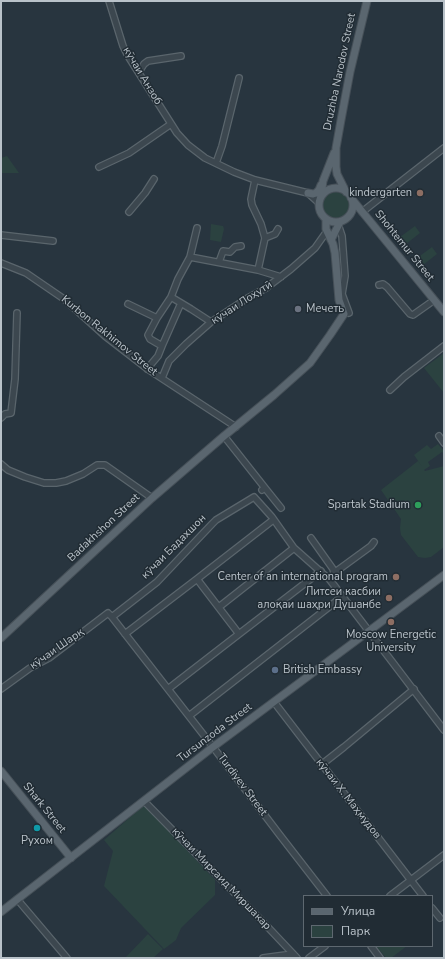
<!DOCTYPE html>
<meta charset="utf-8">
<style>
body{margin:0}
#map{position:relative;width:445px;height:959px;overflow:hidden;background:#28353f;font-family:"Nunito Sans",sans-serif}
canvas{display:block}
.frame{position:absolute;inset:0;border:2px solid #b9c2c9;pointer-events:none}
.legend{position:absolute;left:303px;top:895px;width:130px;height:52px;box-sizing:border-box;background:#212c34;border:1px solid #5e6870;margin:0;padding:5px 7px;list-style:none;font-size:12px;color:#b9c2c9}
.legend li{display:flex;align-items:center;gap:8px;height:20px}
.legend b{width:20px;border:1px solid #5e6870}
</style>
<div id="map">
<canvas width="445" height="959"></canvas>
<div class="frame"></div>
<ul class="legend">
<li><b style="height:5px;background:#5a666f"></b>Улица</li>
<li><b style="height:11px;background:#2b4240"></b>Парк</li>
</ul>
</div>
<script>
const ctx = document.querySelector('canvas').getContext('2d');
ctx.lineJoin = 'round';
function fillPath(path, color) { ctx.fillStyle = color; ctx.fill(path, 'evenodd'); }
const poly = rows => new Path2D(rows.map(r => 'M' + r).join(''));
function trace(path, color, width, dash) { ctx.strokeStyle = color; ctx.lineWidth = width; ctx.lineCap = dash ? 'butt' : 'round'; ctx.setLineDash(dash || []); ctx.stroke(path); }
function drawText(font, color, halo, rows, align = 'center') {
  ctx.font = font + ' "Nunito Sans",sans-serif'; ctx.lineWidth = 3; ctx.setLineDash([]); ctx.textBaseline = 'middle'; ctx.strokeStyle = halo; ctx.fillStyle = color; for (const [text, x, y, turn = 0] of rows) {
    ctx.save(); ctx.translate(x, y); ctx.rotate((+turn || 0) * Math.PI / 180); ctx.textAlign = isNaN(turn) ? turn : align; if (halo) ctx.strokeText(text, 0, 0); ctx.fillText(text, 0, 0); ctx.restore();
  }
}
const green = poly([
 [7,156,19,173,1,173,1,158],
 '323 205a13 13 0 1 1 26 0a13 13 0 1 1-26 0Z',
 [211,224,223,226,224,229,221,242,210,240],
 [415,226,420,233,406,244,400,237],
 [432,247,437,254,423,265,417,258],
 [444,353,444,393,424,368],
 [438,444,444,451,444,454,442,452,428,462,430,466,424,470,425,471,444,466,444,547,431,557,425,558,418,557,401,535,400,528,401,519,381,490,418,461,423,468,414,455,427,445,431,449],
 [144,805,215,880,215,895,181,928,176,940,164,949,104,886,113,851,104,840],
 [148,934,163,949,153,958,125,958],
 [376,946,407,946,391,958,386,958]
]);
const minor = poly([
 [109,1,123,46,128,56,177,133,188,145,205,158,234,172,255,180,308,193,319,203],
 [139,72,144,64,148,61,181,56],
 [216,163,222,146,239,78],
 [99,167,129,153,171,124],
 [255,180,251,199,252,205,261,224,265,238,258,270],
 [129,212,145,193,154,179],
 [362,212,444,148],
 [338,224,342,236,345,276,342,294,349,313],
 [1,235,53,241],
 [265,238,275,234,278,229],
 [190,257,258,270,281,277],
 [219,262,223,251,230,252,235,247,241,246],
 [1,263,26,273,64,299,105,336,149,370,236,427],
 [379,285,383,284,387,287,410,314,413,315,430,303],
 [171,297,191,309,211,322],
 [128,304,157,318],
 [162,346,181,303],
 [147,369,158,356,162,346,150,339,148,335,157,318,171,297,178,279,190,257,197,228],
 [162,378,169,361,186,344,211,322,246,299,266,288,291,269,315,248,327,231],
 [390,390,404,377,444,346],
 [1,418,5,414,11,413,15,379,17,313],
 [224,436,265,488,262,490],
 [439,436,444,443],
 [1,464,8,470,25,477,44,483,56,483,66,481,83,474,97,465,105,465,152,498],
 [265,488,281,508],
 [311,538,333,569,334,573],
 [197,579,239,634],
 [330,580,334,573,371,546,374,542],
 [219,607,294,548],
 [112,617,157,582,212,524,216,520,254,497,272,517,284,534,294,548,330,580,444,730],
 [125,634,197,579,273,520],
 [1,689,30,668,49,658,108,613,112,617,213,747,279,834,327,896],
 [168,689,239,634,321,571],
 [274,702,423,896],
 [189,716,343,596],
 [321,765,344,747,414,689],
 [144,801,263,922,297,958],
 [390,896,444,855],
 [17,899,67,958],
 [432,908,440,918],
 [371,946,380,958],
 [263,958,293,954],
 [309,958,325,946]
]);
const major = poly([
 '319 205a17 17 0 1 1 34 0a17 17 0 1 1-34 0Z',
 [346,192,337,174,336,167,336,148,341,120,350,72,367,1],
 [308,193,313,194,316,193,319,190,321,185],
 [321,196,323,181,334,153],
 [351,198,444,312],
 [331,240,340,222],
 [1,638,152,498,224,436,274,395,310,363,330,335,344,314,339,300,335,253,333,244,326,229,326,219],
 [1,771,71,858],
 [1,912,213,747,369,631,444,575]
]);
const markers = [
 [420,193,4,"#8d6e63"],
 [298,309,4,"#6b7280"],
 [418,505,4,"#2e9e5b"],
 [396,577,4,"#8d6e63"],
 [389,598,4,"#8d6e63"],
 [391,622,4,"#8d6e63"],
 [275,670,4,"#5c6f8a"],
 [37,828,4,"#0f9aa8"]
];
const streetNames = [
 ["Druzhba Narodov Street",340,72,-78],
 ["кӯчаи Анзоб",142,76,59],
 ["Shohtemur Street",404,246,51],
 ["кӯчаи Лоҳутӣ",242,303,-33],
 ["Kurbon Rakhimov Street",109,336,39],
 ["Badakhshon Street",104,528,-43],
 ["кӯчаи Бадахшон",174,547,-45],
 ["кӯчаи Шарқ",57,649,-35],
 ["Tursunzoda Street",215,733,-37],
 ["Turdiyev Street",242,785,53],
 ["кӯчаи Х. Маҳмудов",348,799,52],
 ["Shark Street",44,808,51],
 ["кӯчаи Мирсаид Миршакар",221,879,46]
];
const poiNames = [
 ["kindergarten",412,193],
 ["Мечеть",306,309,"left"],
 ["Spartak Stadium",410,505],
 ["Сenter of an international program",388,577],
 ["Литсеи касбии",381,592],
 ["алоқаи шаҳри Душанбе",381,605],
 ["Moscow Energetic",391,635,"center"],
 ["University",391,648,"center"],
 ["British Embassy",283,670,"left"],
 ["Рухом",37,841,"center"]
];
fillPath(green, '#2b4240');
trace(minor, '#5a656c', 8);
trace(major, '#465058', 9);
trace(minor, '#3c474f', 5.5);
trace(major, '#5a666f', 7);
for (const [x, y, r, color] of markers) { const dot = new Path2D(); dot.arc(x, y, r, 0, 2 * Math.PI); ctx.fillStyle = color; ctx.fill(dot); trace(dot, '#212c34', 1.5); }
drawText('11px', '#b9c2c9', '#212c34', streetNames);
drawText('11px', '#b9c2c9', '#212c34', poiNames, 'right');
</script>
